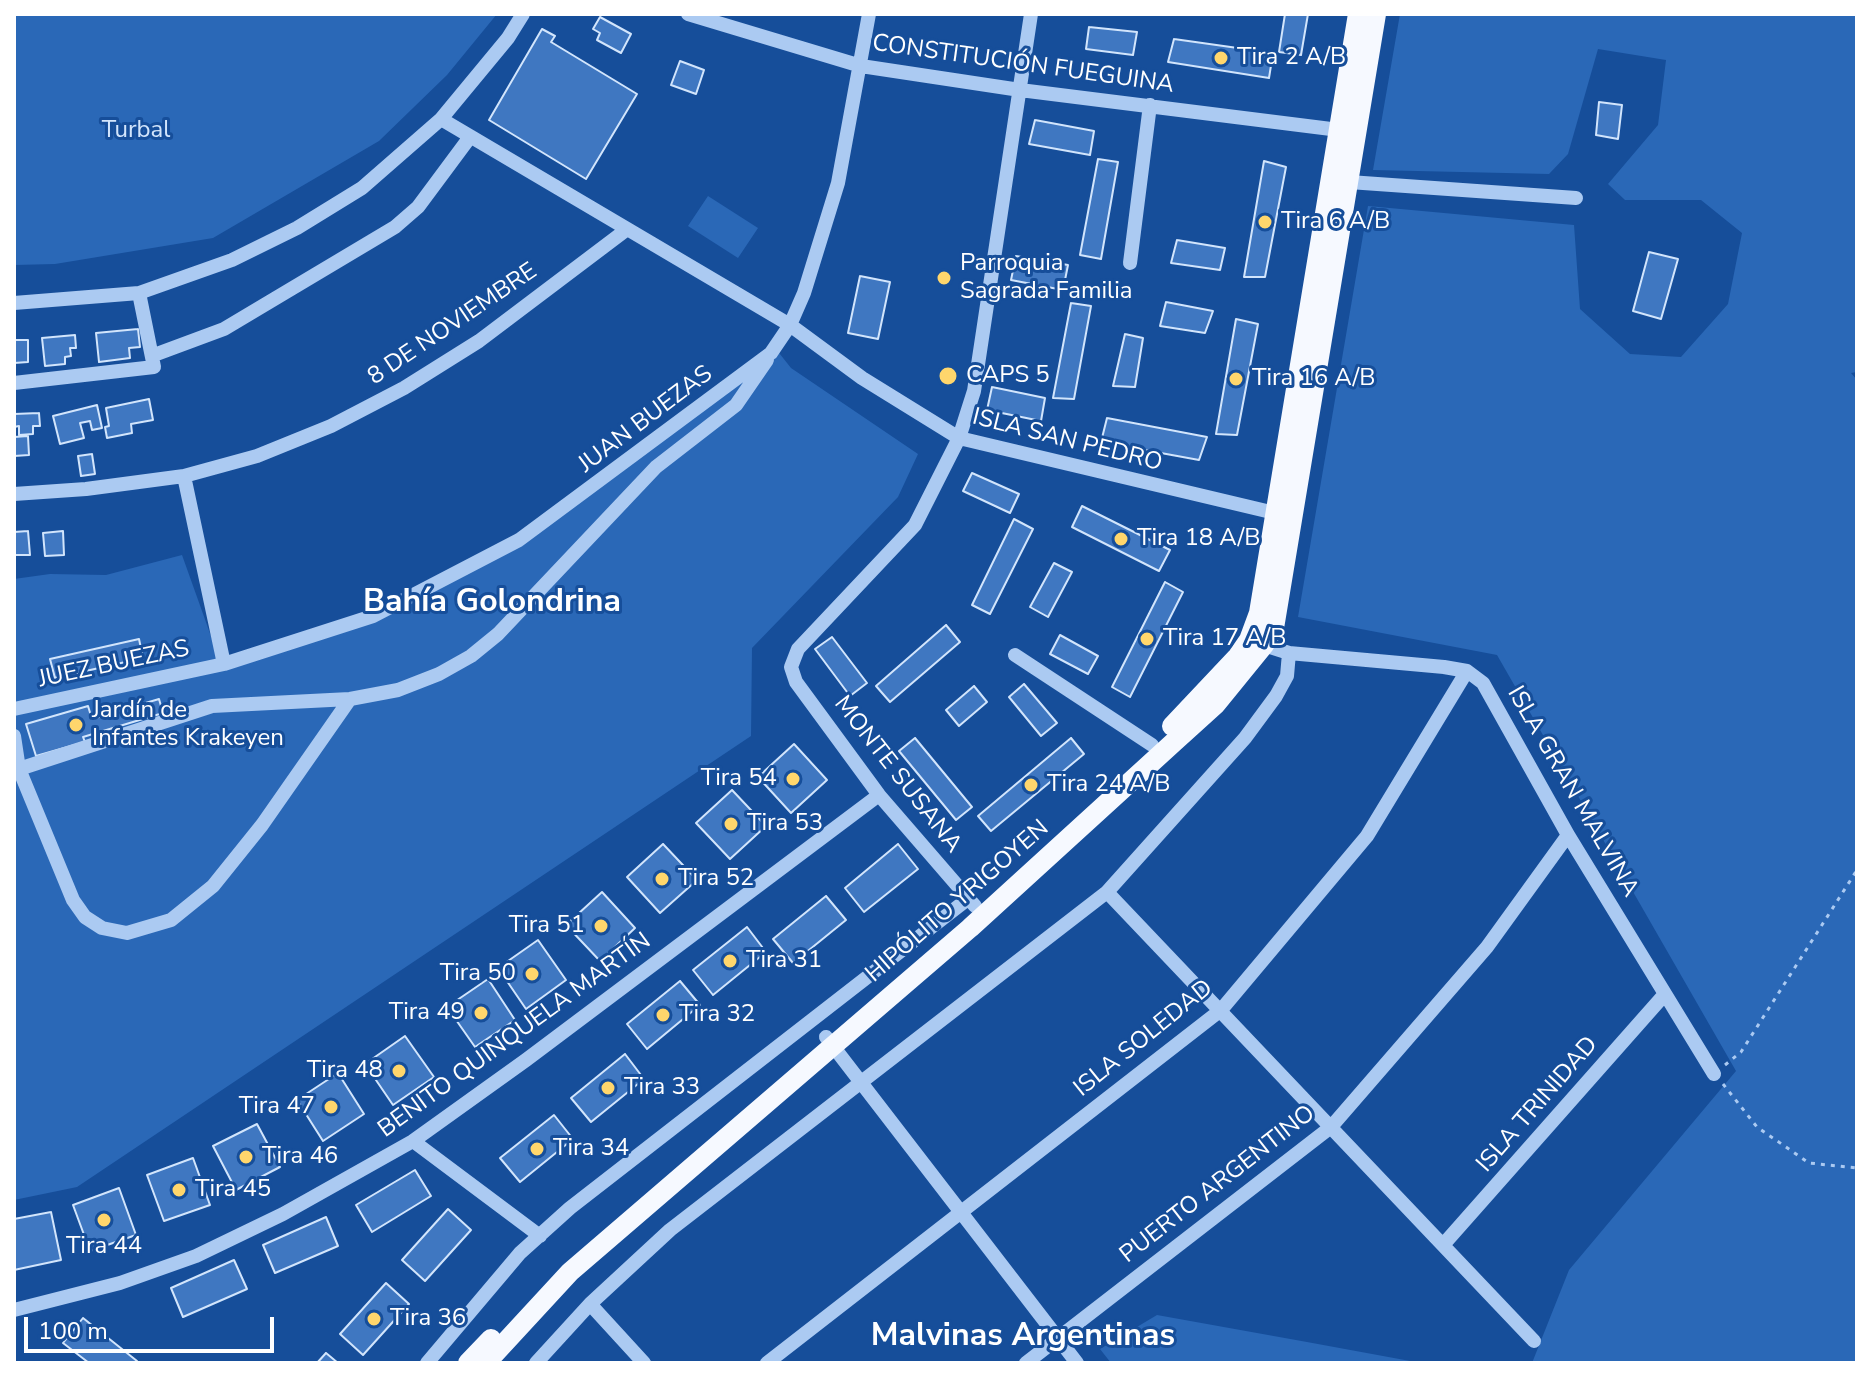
<!DOCTYPE html>
<meta charset="utf-8">
<style>
body{margin:0}
#map{position:relative;width:1871px;height:1377px;overflow:hidden;background:#164e9a;font-family:"Nunito Sans",sans-serif}
canvas{display:block}
.frame{position:absolute;inset:0;border:16px solid #fff;pointer-events:none}
.scale{position:absolute;left:24px;top:1317px;width:250px;height:36px;box-sizing:border-box;border:4px solid #fff;border-top:0;padding-left:10px;font-size:24px;line-height:28px;white-space:nowrap;color:#fff;-webkit-text-stroke:6px #164e9a;paint-order:stroke}
</style>
<div id="map">
<canvas width="1871" height="1377"></canvas>
<div class="frame"></div>
<div class="scale">100 m</div>
</div>
<script>
const ctx = document.querySelector('canvas').getContext('2d');
ctx.lineJoin = 'round';
function fillPath(path, color) { ctx.fillStyle = color; ctx.fill(path, 'evenodd'); }
const poly = rows => new Path2D(rows.map(r => 'M' + r).join(''));
function trace(path, color, width, dash) { ctx.strokeStyle = color; ctx.lineWidth = width; ctx.lineCap = dash ? 'butt' : 'round'; ctx.setLineDash(dash || []); ctx.stroke(path); }
function drawText(font, color, halo, rows, align = 'center') {
  ctx.font = font + ' "Nunito Sans",sans-serif'; ctx.lineWidth = 6; ctx.setLineDash([]); ctx.textBaseline = 'middle'; ctx.strokeStyle = halo; ctx.fillStyle = color; for (const [text, x, y, turn = 0] of rows) {
    ctx.save(); ctx.translate(x, y); ctx.rotate((+turn || 0) * Math.PI / 180); ctx.textAlign = isNaN(turn) ? turn : align; if (halo) ctx.strokeText(text, 0, 0); ctx.fillText(text, 0, 0); ctx.restore();
  }
}
const green = poly([
 [14,14,497,14,447,75,379,141,213,238,55,264,14,265],
 [1400,14,1857,14,1857,372,1851,373,1857,380,1857,1363,1532,1363,1569,1270,1736,1071,1497,655,1298,617,1368,206,1574,225,1580,309,1630,354,1681,357,1728,304,1742,233,1701,200,1625,200,1608,184,1658,125,1666,60,1598,49,1568,154,1549,174,1373,170],
 [708,196,758,228,738,258,688,226],
 [772,344,791,368,918,454,898,497,752,648,751,736,77,1187,14,1200,14,579,50,574,106,575,182,555,222,667,374,618,520,543],
 [1157,1315,1307,1342,1421,1363,1111,1363,1100,1349]
]);
const building = poly([
 [1285,14,1308,14,1301,55,1279,52,1285,14],
 [600,17,631,34,621,53,597,40,600,33,593,29,600,17],
 [1089,27,1137,32,1133,55,1086,49,1089,27],
 [542,29,555,36,551,42,637,94,586,179,489,120,542,29],
 [1174,39,1273,53,1269,78,1168,62,1174,39],
 [680,61,704,70,696,94,671,85,680,61],
 [1599,102,1622,105,1618,139,1596,135,1599,102],
 [1035,120,1094,131,1090,155,1029,144,1035,120],
 [1098,159,1118,162,1101,259,1080,255,1098,159],
 [1264,161,1286,167,1265,277,1244,277,1264,161],
 [1177,240,1225,248,1220,270,1171,263,1177,240],
 [1649,252,1678,259,1661,319,1633,311,1649,252],
 [1016,256,1068,265,1063,290,1011,280,1016,256],
 [860,276,890,282,878,339,848,333,860,276],
 [1166,302,1213,311,1205,333,1160,326,1166,302],
 [1071,303,1091,306,1074,399,1053,398,1071,303],
 [1236,319,1258,324,1237,435,1216,434,1236,319],
 [138,329,140,347,129,348,130,358,99,362,96,333,138,329],
 [1125,334,1143,338,1135,387,1113,386,1125,334],
 [75,335,76,348,70,348,71,356,65,357,65,364,45,366,42,338,75,335],
 [14,340,28,340,28,362,14,363,14,340],
 [992,387,1045,398,1041,421,987,410,992,387],
 [149,399,153,420,131,424,132,433,107,438,105,427,109,426,106,408,149,399],
 [97,405,102,428,92,430,90,421,80,423,84,438,60,444,53,416,97,405],
 [39,413,40,426,33,426,33,434,19,435,19,426,14,427,14,414,39,413],
 [1107,418,1207,437,1199,460,1101,442,1107,418],
 [28,436,29,455,14,456,14,437,28,436],
 [92,454,95,474,81,476,78,456,92,454],
 [972,473,1019,494,1010,513,963,491,972,473],
 [1082,506,1170,550,1159,571,1072,527,1082,506],
 [1014,519,1033,529,990,614,972,605,1014,519],
 [28,531,30,555,14,555,14,532,28,531],
 [63,531,64,555,45,556,43,533,63,531],
 [1054,563,1072,572,1048,617,1030,607,1054,563],
 [1165,582,1183,592,1130,697,1112,687,1165,582],
 [946,625,960,642,890,702,876,686,946,625],
 [1060,635,1098,656,1088,674,1050,654,1060,635],
 [832,637,867,683,850,696,815,649,832,637],
 [139,639,143,658,55,678,50,659,139,639],
 [1024,684,1057,723,1041,736,1009,697,1024,684],
 [974,686,987,702,959,726,946,710,974,686],
 [159,699,163,713,83,737,85,742,36,756,26,724,88,706,92,719,159,699],
 [915,738,972,807,956,820,899,751,915,738],
 [1071,738,1084,754,991,831,978,816,1071,738],
 [794,744,827,780,791,813,758,777,794,744],
 [732,790,766,826,730,859,696,823,732,790],
 [663,844,697,880,660,913,627,877,663,844],
 [898,844,918,869,864,912,845,888,898,844],
 [602,892,635,928,600,961,566,925,602,892],
 [826,896,846,920,793,963,773,939,826,896],
 [747,927,766,952,713,995,693,970,747,927],
 [538,940,566,980,526,1009,498,968,538,940],
 [488,979,515,1020,475,1047,447,1007,488,979],
 [680,981,700,1005,647,1049,627,1024,680,981],
 [405,1036,434,1077,393,1105,365,1064,405,1036],
 [625,1054,644,1079,591,1122,571,1098,625,1054],
 [338,1073,364,1114,323,1141,297,1100,338,1073],
 [554,1115,573,1139,520,1182,500,1158,554,1115],
 [257,1124,280,1167,236,1190,213,1146,257,1124],
 [193,1158,210,1205,164,1221,147,1175,193,1158],
 [415,1170,431,1196,372,1232,356,1205,415,1170],
 [119,1188,136,1235,90,1251,73,1205,119,1188],
 [448,1209,471,1230,425,1281,402,1260,448,1209],
 [51,1212,61,1260,14,1270,14,1219,51,1212],
 [326,1217,338,1246,275,1273,263,1245,326,1217],
 [234,1260,247,1289,183,1317,171,1288,234,1260],
 [386,1283,409,1304,363,1355,340,1334,386,1283],
 [83,1318,137,1361,135,1363,89,1363,63,1343,83,1318],
 [326,1353,338,1363,317,1363,326,1353]
]);
const path = poly([
 [1725,1065,1741,1052,1857,870],
 [1723,1084,1757,1127,1809,1163,1857,1168]
]);
const minor = poly([
 [688,14,861,66,1020,90,1347,131],
 [441,119,790,325,862,378,959,438,1275,513],
 [1349,182,1576,198],
 [1130,263,1150,105],
 [14,303,139,293,232,260,297,228,362,188,441,119,508,38,523,14],
 [154,355,224,329,395,227,418,207,470,137],
 [14,383,154,367,139,293],
 [184,476,224,664],
 [14,494,86,489,184,476,257,456,331,426,404,388,479,341,626,230],
 [1264,645,1289,653,1444,667,1467,671,1483,683,1568,835,1714,1074],
 [1015,655,1152,745],
 [14,709,224,664,373,616,519,540,771,353,790,325,804,293,838,183,869,14],
 [14,736,19,769,73,900,85,917,102,928,127,933,171,920,213,886,262,825,350,699],
 [19,769,212,706,350,699,398,690,439,674,471,656,498,634,656,467,736,405,767,360],
 [1107,892,1534,1341],
 [975,906,879,795,796,682,791,667,798,649,915,525,959,438,974,391,1031,14],
 [826,1037,1077,1363],
 [413,1141,540,1236],
 [1443,1245,1665,994],
 [590,1304,644,1363],
 [14,1310,120,1283,196,1256,283,1214,413,1141,526,1060,879,795],
 [427,1363,520,1253,570,1208,969,898],
 [536,1363,590,1304,670,1230,1107,892,1245,738,1276,696,1287,676,1289,653],
 [767,1363,1221,1010,1367,836,1467,671],
 [1026,1363,1331,1127,1487,947,1568,835]
]);
const major = poly([
 [1172,726,1238,656,1249,640,1259,613,1358,14],
 [468,1363,491,1339],
 [486,1363,570,1272,970,928,1174,742,1216,704,1264,645,1274,628,1376,14]
]);
const markers = [
 [1221,58,8,"#ffd66c"],
 [1265,222,8,"#ffd66c"],
 [944,278,8,"#ffd66c"],
 [948,376,10,"#ffd66c"],
 [1236,379,8,"#ffd66c"],
 [1121,539,8,"#ffd66c"],
 [1147,639,8,"#ffd66c"],
 [76,725,8,"#ffd66c"],
 [793,779,8,"#ffd66c"],
 [1031,785,8,"#ffd66c"],
 [731,824,8,"#ffd66c"],
 [662,879,8,"#ffd66c"],
 [601,926,8,"#ffd66c"],
 [730,961,8,"#ffd66c"],
 [532,974,8,"#ffd66c"],
 [481,1013,8,"#ffd66c"],
 [663,1015,8,"#ffd66c"],
 [399,1071,8,"#ffd66c"],
 [608,1088,8,"#ffd66c"],
 [331,1107,8,"#ffd66c"],
 [537,1149,8,"#ffd66c"],
 [246,1157,8,"#ffd66c"],
 [179,1190,8,"#ffd66c"],
 [104,1220,8,"#ffd66c"],
 [374,1319,8,"#ffd66c"]
];
const poiNames = [
 ["Tira 2 A/B",1237,58],
 ["Tira 6 A/B",1281,222],
 ["Parroquia",960,264],
 ["Sagrada Familia",960,292],
 ["CAPS 5",966,376],
 ["Tira 16 A/B",1252,379],
 ["Tira 18 A/B",1137,539],
 ["Tira 17 A/B",1163,639],
 ["Jardín de",92,711],
 ["Infantes Krakeyen",92,739],
 ["Tira 54",777,779,"right"],
 ["Tira 24 A/B",1047,785],
 ["Tira 53",747,824],
 ["Tira 52",678,879],
 ["Tira 51",585,926,"right"],
 ["Tira 31",746,961],
 ["Tira 50",516,974,"right"],
 ["Tira 49",465,1013,"right"],
 ["Tira 32",679,1015],
 ["Tira 48",383,1071,"right"],
 ["Tira 33",624,1088],
 ["Tira 47",315,1107,"right"],
 ["Tira 34",553,1149],
 ["Tira 46",262,1157],
 ["Tira 45",195,1190],
 ["Tira 44",104,1247,"center"],
 ["Tira 36",390,1319]
];
const streetNames = [
 ["CONSTITUCIÓN FUEGUINA",1023,65,8],
 ["8 DE NOVIEMBRE",453,325,-34],
 ["JUAN BUEZAS",646,420,-37],
 ["ISLA SAN PEDRO",1067,441,14],
 ["JUEZ BUEZAS",114,665,-12],
 ["MONTE SUSANA",897,775,52],
 ["ISLA GRAN MALVINA",1572,792,60],
 ["HIPÓLITO YRIGOYEN",958,902,-41],
 ["BENITO QUINQUELA MARTÍN",515,1036,-36],
 ["ISLA SOLEDAD",1144,1039,-39],
 ["ISLA TRINIDAD",1538,1105,-49],
 ["PUERTO ARGENTINO",1218,1185,-38]
];
const parkNames = [
 ["Turbal",136,131]
];
const districtNames = [
 ["Bahía Golondrina",492,603],
 ["Malvinas Argentinas",1023,1337]
];
fillPath(green, '#2a68b7');
fillPath(building, '#3f77c1');
trace(building, '#d2e5fc', 2);
trace(path, '#abcaf2', 3, [4, 6]);
trace(minor, '#abcaf2', 14);
trace(major, '#f6f9ff', 20);
for (const [x, y, r, color] of markers) { const dot = new Path2D(); dot.arc(x, y, r, 0, 2 * Math.PI); ctx.fillStyle = color; ctx.fill(dot); trace(dot, '#164e9a', 3); }
drawText('24px', '#fff', '#164e9a', poiNames, 'left');
drawText('24px', '#fff', '#164e9a', streetNames);
drawText('24px', '#d2e5fc', '#164e9a', parkNames);
drawText('bold 32px', '#fff', '#164e9a', districtNames);
</script>
